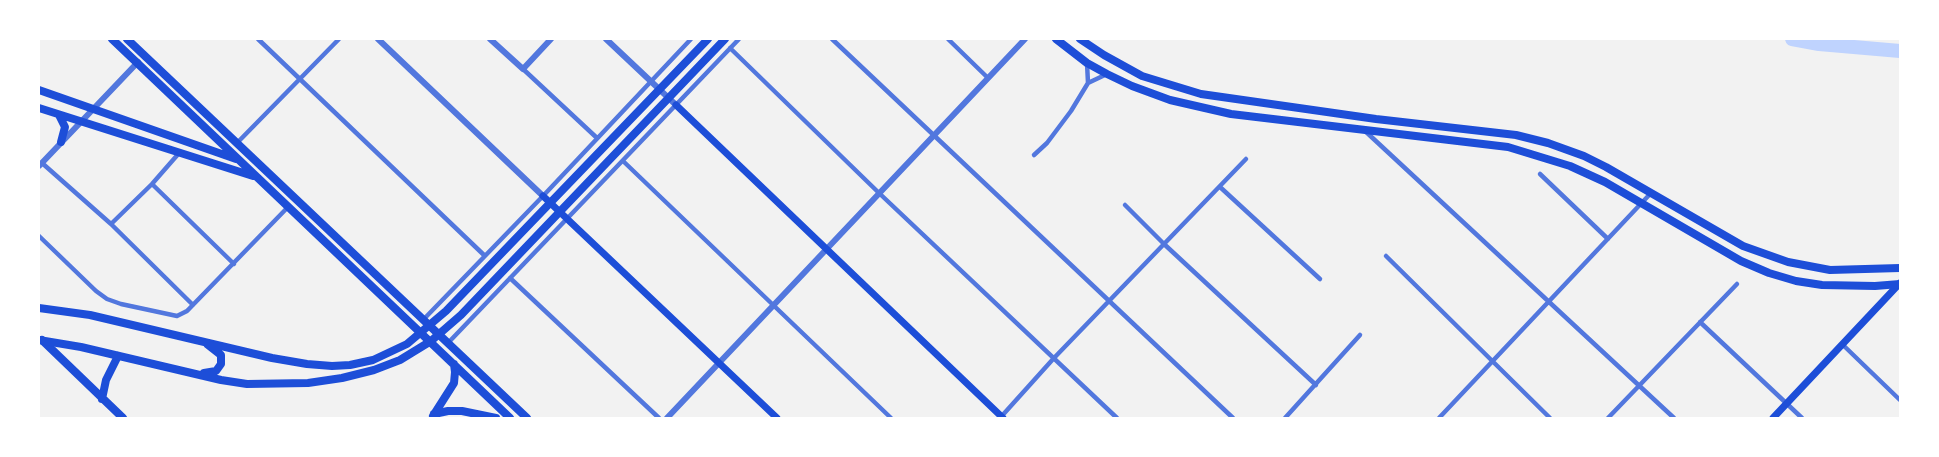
<!DOCTYPE html>
<style>
body{margin:0}
#map{position:relative;width:1939px;height:457px;overflow:hidden;background:#f2f2f2;font-family:"Sofia Sans Condensed",sans-serif}
canvas{display:block}
.frame{position:absolute;inset:0;border:40px solid #fff;pointer-events:none}
</style>
<div id="map">
<canvas width="1939" height="457"></canvas>
<div class="frame"></div>
</div>
<script>
const ctx = document.querySelector('canvas').getContext('2d');
ctx.lineJoin = 'round';
const poly = rows => new Path2D(rows.map(r => 'M' + r).join(''));
function trace(path, color, width, dash) { ctx.strokeStyle = color; ctx.lineWidth = width; ctx.lineCap = dash ? 'butt' : 'round'; ctx.setLineDash(dash || []); ctx.stroke(path); }
const river = poly([
 [1792,39,1819,44,1900,51]
]);
const minor = poly([
 [258,39,485,256],
 [832,39,1233,418],
 [948,39,988,78],
 [730,48,879,193,1117,418],
 [523,69,597,138],
 [1088,83,1107,74],
 [1364,130,1674,418],
 [236,144,339,39],
 [1034,155,1047,143,1071,111,1088,83,1087,63],
 [623,161,891,418],
 [42,163,111,224,193,305],
 [1540,174,1608,239],
 [152,184,234,264],
 [1220,187,1320,279],
 [1125,205,1164,244,1316,385],
 [111,224,152,184,180,152],
 [39,236,96,291,107,299,121,304,177,316,187,311,288,207],
 [1386,256,1550,418],
 [510,278,659,418],
 [423,320,543,196,691,39],
 [1700,322,1802,418],
 [448,343,739,39],
 [1843,345,1900,400],
 [1000,418,1054,358,1246,159],
 [1285,418,1360,335],
 [1439,418,1651,193],
 [1608,418,1737,284]
]);
const tertiary = poly([
 [378,39,543,196],
 [490,39,523,69,551,39],
 [606,39,676,105],
 [39,166,138,62],
 [667,418,1025,39]
]);
const secondary = poly([
 [676,105,1003,418],
 [543,196,777,418],
 [1773,418,1900,283]
]);
const primary = poly([
 [112,39,510,418],
 [127,39,527,418],
 [1056,39,1087,63,1107,74,1132,86,1170,100,1231,114,1508,147,1570,166,1605,182,1741,261,1769,273,1796,281,1822,285,1875,286,1900,284],
 [1080,39,1104,55,1142,76,1201,94,1376,119,1516,135,1548,143,1584,156,1606,167,1743,246,1788,262,1830,270,1900,268],
 [39,90,236,159],
 [39,108,253,176],
 [59,115,65,127,61,142],
 [42,340,123,418],
 [102,399,106,380,118,356],
 [434,414,448,411,462,411,496,418],
 [433,416,454,383,455,372,454,364]
]);
const trunk = poly([
 [39,308,90,315,272,358,307,364,332,366,350,365,373,360,407,344,446,311,708,39],
 [39,340,81,347,221,380,247,384,308,383,342,378,374,370,400,360,431,341,461,315,725,39],
 [204,373,216,371,221,364,221,355,207,344]
]);
trace(river, '#bfd3fe', 14);
trace(minor, '#5277de', 4.5);
trace(tertiary, '#5277de', 6);
trace(secondary, '#1d4ed8', 7);
trace(primary, '#1d4ed8', 8);
trace(trunk, '#1d4ed8', 8);
</script>
